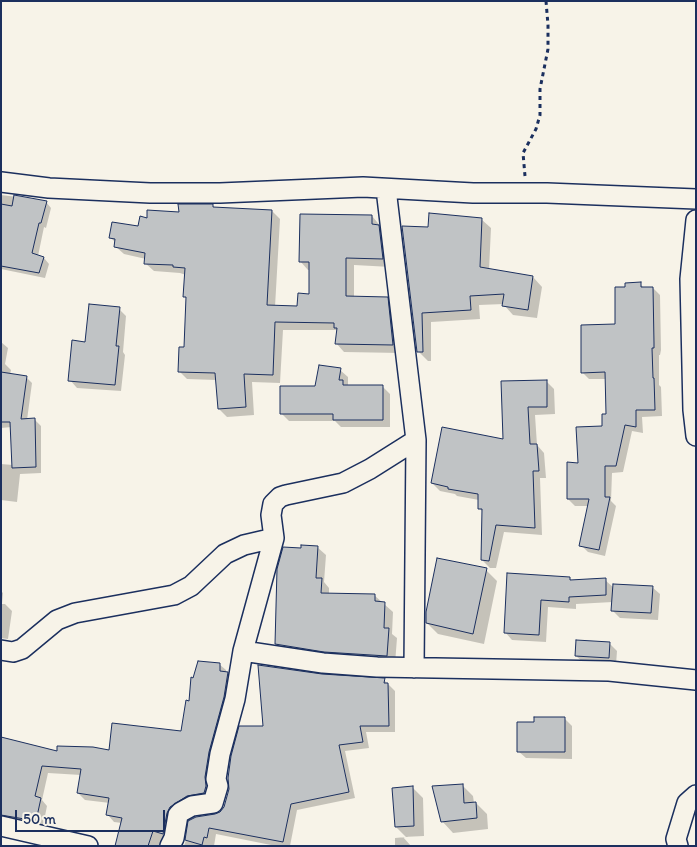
<!DOCTYPE html>
<style>
body{margin:0}
#map{position:relative;width:697px;height:847px;overflow:hidden;background:#f7f3e8;font-family:Itim,sans-serif}
canvas{display:block}
.frame{position:absolute;inset:0;border:2px solid #1b2f5e;pointer-events:none}
.scale{position:absolute;left:15px;top:810px;width:150px;height:22px;box-sizing:border-box;border:2px solid #1b2f5e;border-top:0;padding-left:6px;font-size:15px;line-height:18px;white-space:nowrap;color:#1b2f5e;-webkit-text-stroke:4px #f7f3e8;paint-order:stroke}
</style>
<div id="map">
<canvas width="697" height="847"></canvas>
<div class="frame"></div>
<div class="scale">50 m</div>
</div>
<script>
const ctx = document.querySelector('canvas').getContext('2d');
ctx.lineJoin = 'round';
function fillPath(path, color) { ctx.fillStyle = color; ctx.fill(path, 'evenodd'); }
const poly = rows => new Path2D(rows.map(r => 'M' + r).join(''));
function trace(path, color, width, dash) { ctx.strokeStyle = color; ctx.lineWidth = width; ctx.lineCap = dash ? 'butt' : 'round'; ctx.setLineDash(dash || []); ctx.stroke(path); }
const shadow = poly([
 [1,195,34,199,46,202,51,208,46,228,44,227,38,256,44,258,49,264,45,278,1,269],
 [213,206,216,209,272,211,280,219,275,307,299,308,310,295,310,270,308,270,300,261,372,216,387,234,391,267,354,265,354,297,387,298,395,306,401,353,344,352,336,343,338,330,283,330,280,383,252,382,254,415,227,417,219,409,216,380,187,379,179,371,186,348,187,299,184,296,186,275,180,273,154,271,145,263,146,259,124,254,115,246,116,243,110,237,139,228,148,219],
 [481,219,491,228,489,270,533,277,542,287,537,318,513,315,504,305,504,304,479,305,480,319,431,322,431,361,428,361,418,351,429,228],
 [640,284,644,288,653,288,660,295,661,350,660,355,659,355,659,385,661,387,662,416,642,417,643,433,632,431,623,472,612,473,611,501,616,506,605,556,588,552,581,545,589,506,575,506,568,499,580,464,603,427,607,415,607,379,589,379,582,372,616,326,627,288],
 [119,309,126,316,123,352,125,355,121,391,77,388,70,380,86,343],
 [1,342,8,348,5,364,11,370,10,375,26,377,32,383,27,420,35,420,41,426,41,473,20,474,17,502,1,500,1,464,13,465,12,427,1,428],
 [340,370,348,377,348,386,383,387,390,394,390,427,341,427,335,421,289,421,281,413],
 [546,381,554,389,555,414,535,415,537,445,544,453,546,478,540,478,542,535,504,532,496,568,490,568,482,560,483,512,479,508,479,500,457,496,455,494,440,491,432,483,504,441],
 [317,547,326,555,324,582,329,588,329,594,374,595,393,612,392,634,397,638,395,664,285,652,276,644,302,549],
 [486,570,497,581,484,644,438,634,427,623],
 [508,574,570,579,572,581,605,580,614,588,652,587,660,594,658,620,620,618,613,611,613,602,576,604,576,609,548,607,546,642,512,640,505,632],
 [1,591,3,593,2,604,5,604,12,611,8,639,1,638],
 [609,643,617,651,616,665,584,663,576,656],
 [219,664,226,670,226,673,234,680,212,793,194,802,167,846,119,846,122,823,114,822,108,815,110,803,85,800,78,793,81,775,48,773,42,800,47,806,43,826,1,822,1,736,5,739,58,752,110,751,182,732,190,702,196,666],
 [322,675,384,680,395,691,395,732,366,732,369,748,345,751,355,798,297,810,290,846,276,846,216,834,214,846,184,846,186,840,221,813,225,807,265,727],
 [564,718,572,726,572,759,526,758,518,751,535,724],
 [462,785,473,796,474,803,476,803,487,814,488,829,453,833,442,821],
 [413,788,423,798,424,836,403,837,411,846,395,846,395,838,406,837,396,827]
]);
const building = poly([
 [14,195,47,201,41,223,39,223,32,253,44,257,39,273,1,266,1,204,12,206,14,195],
 [178,204,213,204,213,207,272,210,267,305,297,306,298,293,309,294,309,262,299,262,300,214,372,215,372,224,379,225,383,259,346,258,346,296,388,297,393,345,335,344,337,328,334,328,334,323,275,322,273,375,244,374,246,407,218,409,215,373,178,372,179,347,184,347,186,297,183,297,185,268,173,267,173,265,144,264,145,253,114,247,115,239,109,238,112,222,138,226,140,216,147,218,147,210,179,212,178,204],
 [429,213,482,218,480,267,533,276,528,310,502,306,504,294,470,296,471,310,422,313,423,352,417,352,402,226,428,227,429,213],
 [641,282,641,287,653,287,654,343,654,348,652,348,653,378,654,378,655,410,636,410,636,427,625,425,616,466,605,466,605,497,610,497,599,550,579,546,589,499,567,499,567,462,578,463,576,427,602,426,602,414,606,414,605,372,581,373,581,325,615,324,615,287,625,287,625,283,641,282],
 [89,304,120,307,116,346,119,346,115,385,68,381,72,340,85,342,89,304],
 [319,365,341,368,339,380,343,380,343,385,383,385,383,420,333,420,333,414,280,414,280,386,315,386,319,365],
 [1,372,27,376,21,419,35,418,36,467,12,468,10,422,1,422,1,372],
 [547,380,547,407,528,407,530,444,537,444,539,471,533,471,535,528,496,525,489,561,481,560,482,509,478,509,478,494,448,489,448,487,431,483,442,427,503,439,501,381,547,380],
 [301,545,318,546,316,578,322,578,321,593,375,594,375,601,385,602,384,628,389,628,387,656,324,652,275,644,277,569,283,547,301,548,301,545],
 [437,558,487,568,473,634,426,623,426,612,437,558],
 [507,573,570,577,570,580,606,578,606,595,569,597,569,602,541,600,539,635,504,633,507,573],
 [613,584,653,586,651,613,611,611,613,584],
 [576,640,610,642,609,658,575,656,576,640],
 [198,661,220,663,220,671,228,672,224,697,209,752,205,777,206,786,204,793,187,796,170,807,167,813,163,834,153,831,148,846,115,846,122,818,106,815,109,798,77,793,81,769,42,766,35,796,41,798,36,821,1,815,1,737,57,751,57,746,93,747,109,750,112,723,181,731,186,700,189,701,191,677,193,678,198,661],
 [258,665,322,674,385,678,384,683,388,683,389,726,360,726,363,742,339,745,349,792,291,804,283,842,209,828,207,838,204,837,202,845,185,840,188,821,196,817,215,814,220,812,224,807,229,789,228,778,231,756,239,726,263,726,258,665],
 [534,717,565,717,565,752,517,752,517,722,534,722,534,717],
 [463,784,464,803,476,802,477,818,441,822,432,786,463,784],
 [413,786,414,826,395,827,392,788,413,786]
]);
const path = poly([
 [525,176,523,153,536,129,540,115,540,89,548,49,548,25,546,1]
]);
const minor = poly([
 [1,182,49,188,150,193,220,193,363,187,473,193,547,193,696,199],
 [386,189,416,440,414,668],
 [696,220,690,279,693,410,696,436],
 [1,650,13,652,22,649,57,620,75,613,174,595,191,586,225,554,244,545,274,538],
 [243,651,323,663,377,667,609,671,696,680],
 [1,826,88,846],
 [170,846,174,838,178,815,181,812,192,806,213,803,218,786,216,779,220,754,235,699,243,651,274,538,271,515,273,504,280,497,286,495,343,483,370,469,416,440],
 [678,846,676,839,687,803,696,795]
]);
fillPath(shadow, '#0003');
fillPath(building, '#c0c3c5');
trace(building, '#1b2f5e', 1);
trace(minor, '#1b2f5e', 22);
trace(path, '#1b2f5e', 3, [4, 4]);
trace(minor, '#f7f3e8', 19);
</script>
